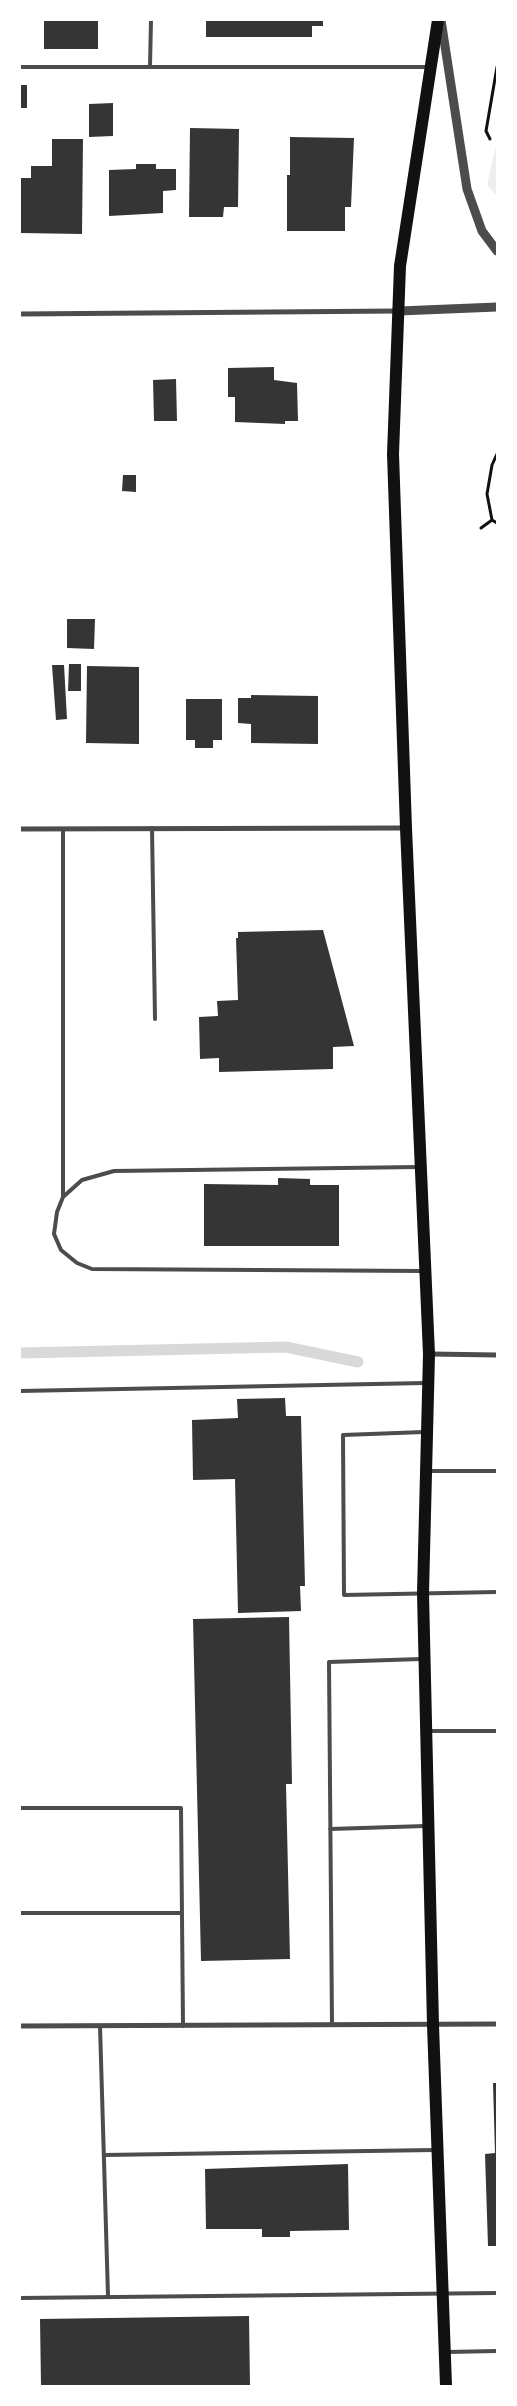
<!DOCTYPE html>
<style>
body{margin:0}
#map{position:relative;width:517px;height:2406px;overflow:hidden;background:#fff;font-family:Raleway,sans-serif}
canvas{display:block}
.frame{position:absolute;inset:0;border:21px solid #fff;pointer-events:none}
</style>
<div id="map">
<canvas width="517" height="2406"></canvas>
<div class="frame"></div>
</div>
<script>
const ctx = document.querySelector('canvas').getContext('2d');
ctx.lineJoin = 'round';
function fillPath(path, color) { ctx.fillStyle = color; ctx.fill(path, 'evenodd'); }
const poly = rows => new Path2D(rows.map(r => 'M' + r).join(''));
function trace(path, color, width, dash) { ctx.strokeStyle = color; ctx.lineWidth = width; ctx.lineCap = dash ? 'butt' : 'round'; ctx.setLineDash(dash || []); ctx.stroke(path); }
const green = poly([
 [497,141,497,196,487,185]
]);
const stream = poly([
 [20,1353,286,1347,358,1362]
]);
const building = poly([
 [44,20,98,20,98,49,44,49],
 [206,20,323,20,323,26,312,26,312,37,206,37],
 [20,85,27,85,27,108,20,108],
 [113,103,113,136,89,137,89,104],
 [190,128,239,129,238,207,224,207,223,217,189,217],
 [290,137,354,138,351,207,345,207,345,231,287,231,287,175,290,175],
 [52,139,83,139,82,234,20,233,20,178,31,178,31,166,52,166],
 [136,164,156,164,156,169,176,169,176,190,163,191,163,213,109,216,109,170,136,169],
 [274,367,274,380,297,383,298,421,285,421,285,424,235,422,235,397,228,397,228,368],
 [176,379,177,421,154,421,153,380],
 [123,475,136,475,136,492,122,491],
 [67,619,95,619,94,649,67,648],
 [69,664,81,664,81,691,68,691],
 [52,665,64,665,67,719,56,720],
 [87,666,139,667,139,744,86,743],
 [251,695,318,696,318,744,251,743,251,724,238,723,238,698,251,698],
 [186,699,222,699,222,740,213,740,213,748,195,748,195,740,186,740],
 [323,930,354,1046,333,1047,333,1069,219,1072,219,1058,200,1059,199,1017,218,1016,217,1001,238,1000,236,938,238,938,238,932],
 [278,1178,310,1179,310,1185,339,1185,339,1246,204,1246,204,1184,278,1185],
 [285,1398,286,1416,301,1416,305,1586,300,1586,301,1611,238,1613,235,1479,193,1480,192,1420,238,1418,237,1399],
 [289,1617,292,1784,286,1784,290,1959,201,1961,193,1619],
 [493,2083,497,2083,497,2246,488,2246,485,2154,495,2153],
 [348,2164,349,2230,290,2231,290,2237,262,2237,262,2229,206,2229,205,2169],
 [249,2316,250,2386,41,2386,40,2319]
]);
const path = poly([
 [490,139,486,131,497,67],
 [497,454,492,465,487,494,492,520,497,523],
 [481,528,492,520]
]);
const service = poly([
 [150,66,151,20],
 [20,67,428,67],
 [152,828,155,1019],
 [63,829,63,1197],
 [418,1167,114,1171,82,1180,63,1197,57,1212,54,1234,61,1250,77,1263,92,1269,423,1271],
 [20,1391,425,1383],
 [424,1432,343,1435,344,1595,497,1592],
 [429,1471,497,1471],
 [429,1731,497,1731],
 [20,1808,181,1808,183,2026],
 [330,1829,425,1826],
 [20,1913,182,1913],
 [332,2025,329,1662,421,1659],
 [100,2026,108,2296],
 [104,2155,434,2150],
 [20,2298,497,2293],
 [447,2352,497,2351]
]);
const minor = poly([
 [20,314,397,311],
 [20,829,404,828],
 [430,1354,497,1355],
 [20,2026,497,2024]
]);
const tertiary = poly([
 [441,20,467,189,482,231,497,251],
 [399,311,497,307]
]);
const primary = poly([
 [438,20,400,266,393,454,406,828,429,1354,423,1593,433,2025,446,2386]
]);
fillPath(green, '#eee');
trace(stream, '#d9d9d9', 11);
fillPath(building, '#353535');
trace(path, '#111', 3);
trace(service, '#4c4c4c', 4);
trace(minor, '#4c4c4c', 5);
trace(tertiary, '#4c4c4c', 9);
trace(primary, '#111', 12);
</script>
